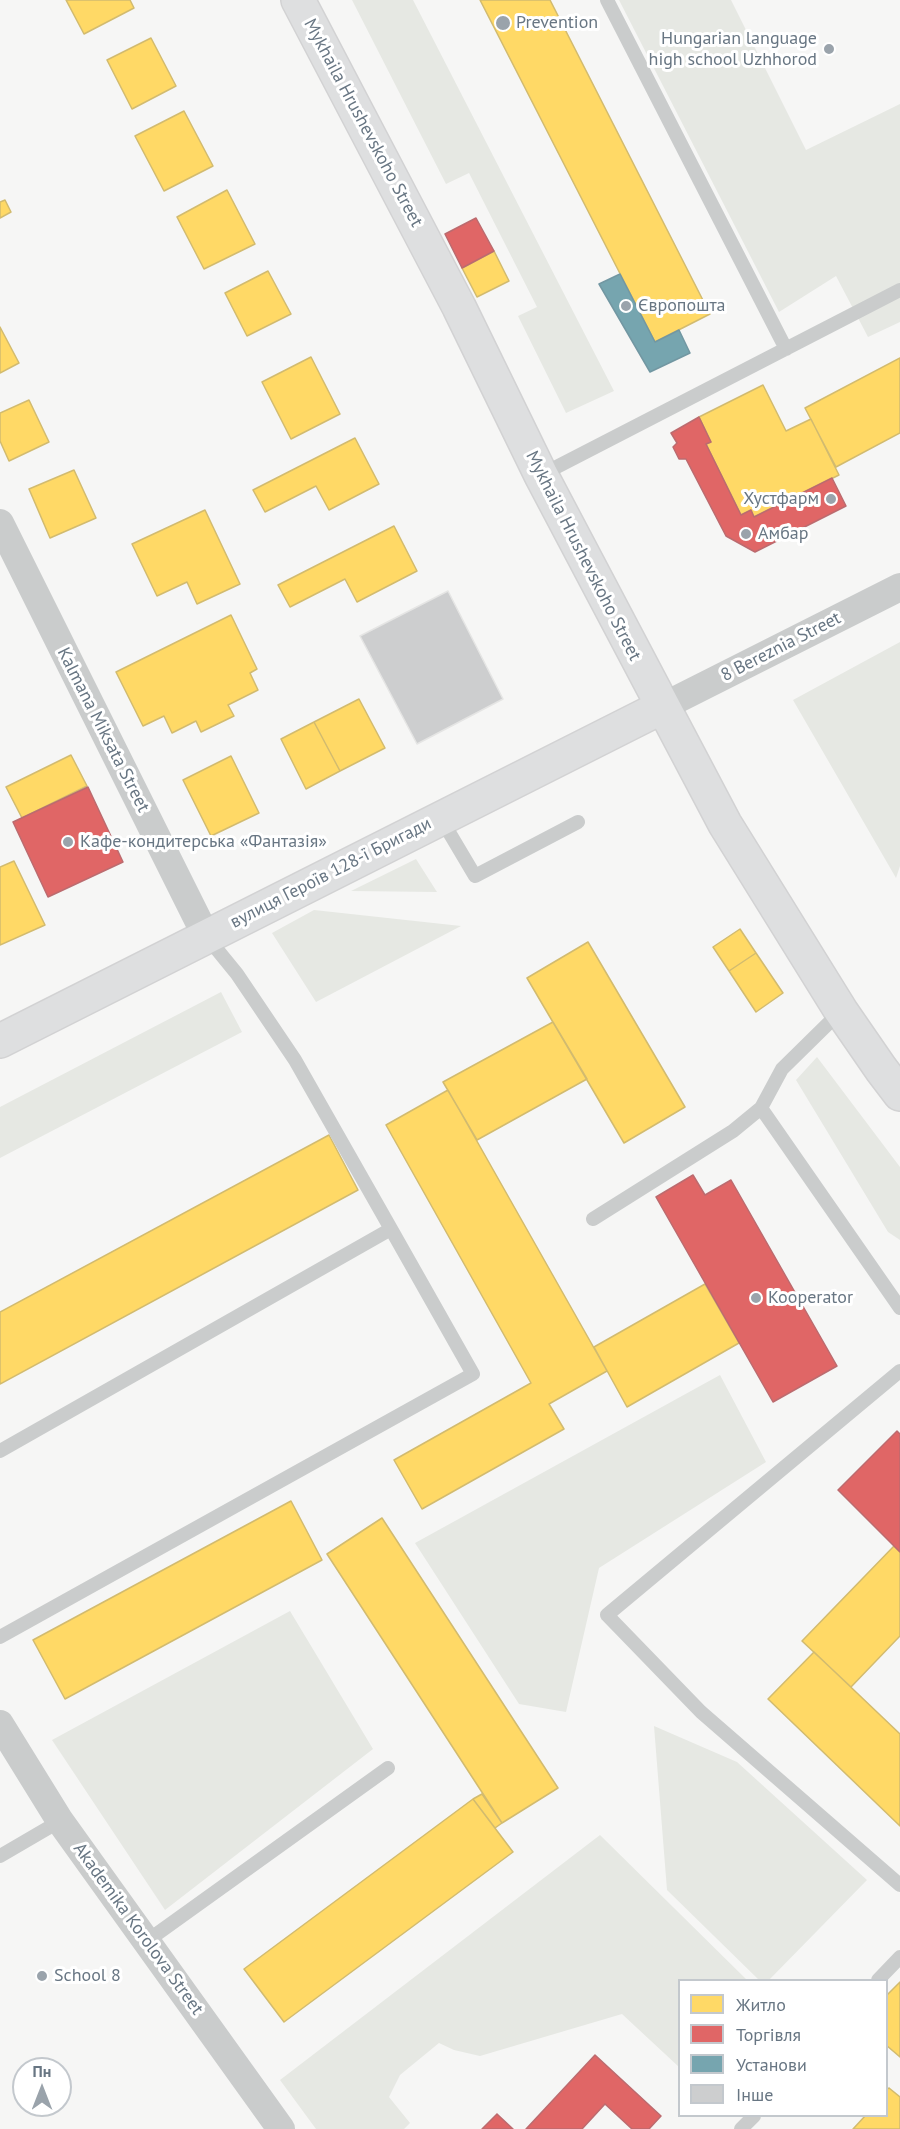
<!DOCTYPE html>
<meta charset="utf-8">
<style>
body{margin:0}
#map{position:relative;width:900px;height:2129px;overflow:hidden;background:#f6f6f5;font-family:"PT Sans",sans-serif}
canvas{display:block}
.legend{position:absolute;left:678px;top:1979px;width:210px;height:138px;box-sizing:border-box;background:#fff;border:2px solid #c3c8cd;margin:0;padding:8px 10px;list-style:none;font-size:18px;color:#687683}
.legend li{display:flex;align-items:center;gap:12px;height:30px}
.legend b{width:30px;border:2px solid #c3c8cd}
.north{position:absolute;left:12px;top:2057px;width:60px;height:60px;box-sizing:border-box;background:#fff;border:2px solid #c3c8cd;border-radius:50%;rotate:0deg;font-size:16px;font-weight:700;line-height:24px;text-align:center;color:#687683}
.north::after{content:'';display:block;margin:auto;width:21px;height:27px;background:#9aa3ab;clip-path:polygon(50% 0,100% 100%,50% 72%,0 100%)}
</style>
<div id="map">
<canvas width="900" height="2129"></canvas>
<ul class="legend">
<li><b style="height:16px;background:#ffd966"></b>Житло</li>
<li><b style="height:16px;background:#e06666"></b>Торгівля</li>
<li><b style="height:16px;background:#76a5af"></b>Установи</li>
<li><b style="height:16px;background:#cdcecf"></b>Інше</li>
</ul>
<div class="north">Пн</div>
</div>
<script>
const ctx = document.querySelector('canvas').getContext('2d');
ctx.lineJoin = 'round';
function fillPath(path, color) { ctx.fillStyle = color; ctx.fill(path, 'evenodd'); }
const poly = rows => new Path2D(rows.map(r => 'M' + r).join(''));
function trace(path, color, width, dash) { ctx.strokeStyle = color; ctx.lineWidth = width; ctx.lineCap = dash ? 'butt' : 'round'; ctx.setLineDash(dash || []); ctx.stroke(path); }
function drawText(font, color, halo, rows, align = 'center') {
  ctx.font = font + ' "PT Sans",sans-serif'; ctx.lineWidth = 6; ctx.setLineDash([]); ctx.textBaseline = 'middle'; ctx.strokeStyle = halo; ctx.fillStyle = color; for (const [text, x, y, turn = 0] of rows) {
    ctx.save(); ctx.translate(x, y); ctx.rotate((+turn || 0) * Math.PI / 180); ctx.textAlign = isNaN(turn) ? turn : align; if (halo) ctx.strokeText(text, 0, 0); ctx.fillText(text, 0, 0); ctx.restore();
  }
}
const green = poly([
 [352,0,413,0,614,391,566,413,518,316,537,307,469,173,446,184],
 [619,0,731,0,806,150,900,104,900,322,868,337,836,276,779,312],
 [900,642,900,866,896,878,793,700],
 [416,859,437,892,351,891],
 [314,910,461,926,316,1002,272,933],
 [221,992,242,1032,0,1158,0,1107],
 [817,1057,900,1167,900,1240,888,1232,796,1080],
 [720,1375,766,1462,599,1568,566,1712,519,1704,415,1543],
 [290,1611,373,1749,165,1910,52,1740],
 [654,1726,737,1762,867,1880,769,1980,759,1980,667,1890],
 [600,1835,747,1980,680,1980,679,2067,622,2014,480,2056,454,2050,439,2043,400,2075,389,2097,410,2123,404,2129,316,2129,280,2080]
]);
const homes = poly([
 [66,0,130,0,134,8,84,34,66,0],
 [480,0,550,0,710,314,655,342,480,0],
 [151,38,176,86,132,109,107,60,151,38],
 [184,111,213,166,164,191,135,136,184,111],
 [227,190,255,244,204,269,177,217,227,190],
 [5,200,11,212,0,218,0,202,5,200],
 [494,251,509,281,477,297,462,268,494,251],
 [268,271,291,314,247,336,225,293,268,271],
 [0,327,19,363,0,373,0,327],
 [311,357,340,414,291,439,262,382,311,357],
 [900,358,900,433,836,467,805,408,900,358],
 [763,385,786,431,811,419,839,475,754,517,751,510,741,515,706,444,711,442,699,417,763,385],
 [29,400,49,442,9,461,0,441,0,413,29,400],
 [355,438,379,484,329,510,316,486,265,512,253,490,355,438],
 [74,470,96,518,50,538,29,489,74,470],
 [205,510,240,584,197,604,187,582,157,596,132,544,205,510],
 [394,526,417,571,357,602,345,579,290,607,278,585,394,526],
 [231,615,257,669,250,673,258,690,228,705,234,716,201,732,196,721,172,733,164,716,143,726,116,672,231,615],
 [359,699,385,748,340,771,314,722,359,699],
 [314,722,340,771,306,789,281,739,314,722],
 [71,755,87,786,22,818,6,787,71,755],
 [231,756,259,813,211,836,183,780,231,756],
 [14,861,45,925,0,945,0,867,14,861],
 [740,929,756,953,729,971,713,947,740,929],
 [588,942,685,1107,624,1143,527,978,588,942],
 [756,953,783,993,756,1012,729,971,756,953],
 [553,1022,587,1079,477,1140,443,1082,553,1022],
 [448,1090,607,1371,549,1404,564,1429,422,1509,394,1460,531,1383,386,1125,448,1090],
 [329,1135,358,1190,0,1384,0,1312,329,1135],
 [705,1284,739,1343,627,1407,594,1347,705,1284],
 [291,1501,322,1560,65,1699,33,1640,291,1501],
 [382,1518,558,1788,502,1823,327,1554,382,1518],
 [894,1546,900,1552,900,1636,851,1687,802,1641,894,1546],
 [814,1652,900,1734,900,1826,768,1699,814,1652],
 [482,1794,502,1823,495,1828,473,1799,482,1794],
 [473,1799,513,1852,284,2022,244,1969,473,1799],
 [900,1982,900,2057,886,2045,886,1996,900,1982],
 [889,2088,900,2097,900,2129,853,2129,865,2116,886,2116,886,2090,889,2088]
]);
const shops = poly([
 [476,218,494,251,462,268,445,234,476,218],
 [699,417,711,442,706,444,741,515,751,510,754,517,832,478,846,506,755,552,726,536,686,459,679,459,673,447,677,443,671,433,699,417],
 [88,787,123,862,48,897,13,822,88,787],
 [693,1175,705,1195,731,1180,837,1366,773,1402,656,1197,693,1175],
 [897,1431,900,1434,900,1552,838,1490,897,1431],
 [595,2055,661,2116,649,2129,632,2129,605,2104,582,2129,526,2129,595,2055],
 [497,2114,513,2129,482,2129,497,2114]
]);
const public = poly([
 [620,274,655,342,679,330,690,353,650,372,599,284,620,274]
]);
const building = poly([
 [448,591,503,699,417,744,360,636,448,591]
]);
const lane = poly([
 [607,0,786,349],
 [541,475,900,290],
 [440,817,475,876,578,822],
 [841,1011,782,1069,761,1108,900,1308],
 [593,1219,733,1131,761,1108],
 [900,1371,607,1615,701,1712,900,1885],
 [0,1451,391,1229,295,1060,237,974,206,936],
 [0,1637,473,1374,391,1229],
 [0,1856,60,1821],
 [147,1941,388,1768],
 [878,1980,900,1957],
 [741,2129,754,2116]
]);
const street = poly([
 [0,523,206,936],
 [662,707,900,587],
 [0,1724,60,1821,281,2129]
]);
const secondary = poly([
 [298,0,459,307,541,475,725,824,841,1011,881,1069,900,1094],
 [0,1041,662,707]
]);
const markers = [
 [503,23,8,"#9aa3ab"],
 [829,49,6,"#9aa3ab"],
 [626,306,6,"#9aa3ab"],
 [831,499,6,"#9aa3ab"],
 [746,534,6,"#9aa3ab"],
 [68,842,6,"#9aa3ab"],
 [756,1298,6,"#9aa3ab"],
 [42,1976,6,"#9aa3ab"]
];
const poiNames = [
 ["Prevention",516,23],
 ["Hungarian language",817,39,"right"],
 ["high school Uzhhorod",817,60,"right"],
 ["Європошта",638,306],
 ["Хустфарм",819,499,"right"],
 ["Амбар",758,534],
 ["Кафе-кондитерська «Фантазія»",80,842],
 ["Kooperator",768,1298],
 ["School 8",54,1976]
];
const streetNames = [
 ["Mykhaila Hrushevskoho Street",363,123,62],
 ["Mykhaila Hrushevskoho Street",583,556,63],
 ["8 Bereznia Street",781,647,-27],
 ["Kalmana Miksata Street",103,730,63],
 ["вулиця Героїв 128-ї Бригади",331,873,-27],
 ["Akademika Korolova Street",138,1929,54]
];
fillPath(green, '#e6e8e3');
fillPath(homes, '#ffd966');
trace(homes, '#d2bb6f', 1.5);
fillPath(shops, '#e06666');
trace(shops, '#bc6b6f', 1.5);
fillPath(public, '#76a5af');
trace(public, '#7297a2', 1.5);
fillPath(building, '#cdcecf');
trace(building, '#e5e5e4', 1.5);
trace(secondary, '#d2d2d3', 36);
trace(lane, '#cacccc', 14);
trace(street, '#cacccc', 28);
trace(secondary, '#dedfe0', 33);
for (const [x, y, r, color] of markers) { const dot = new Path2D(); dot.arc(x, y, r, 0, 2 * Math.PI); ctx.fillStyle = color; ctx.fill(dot); trace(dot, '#fff', 2); }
drawText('18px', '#687683', '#fff', poiNames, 'left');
drawText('18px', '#687683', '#fff', streetNames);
</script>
